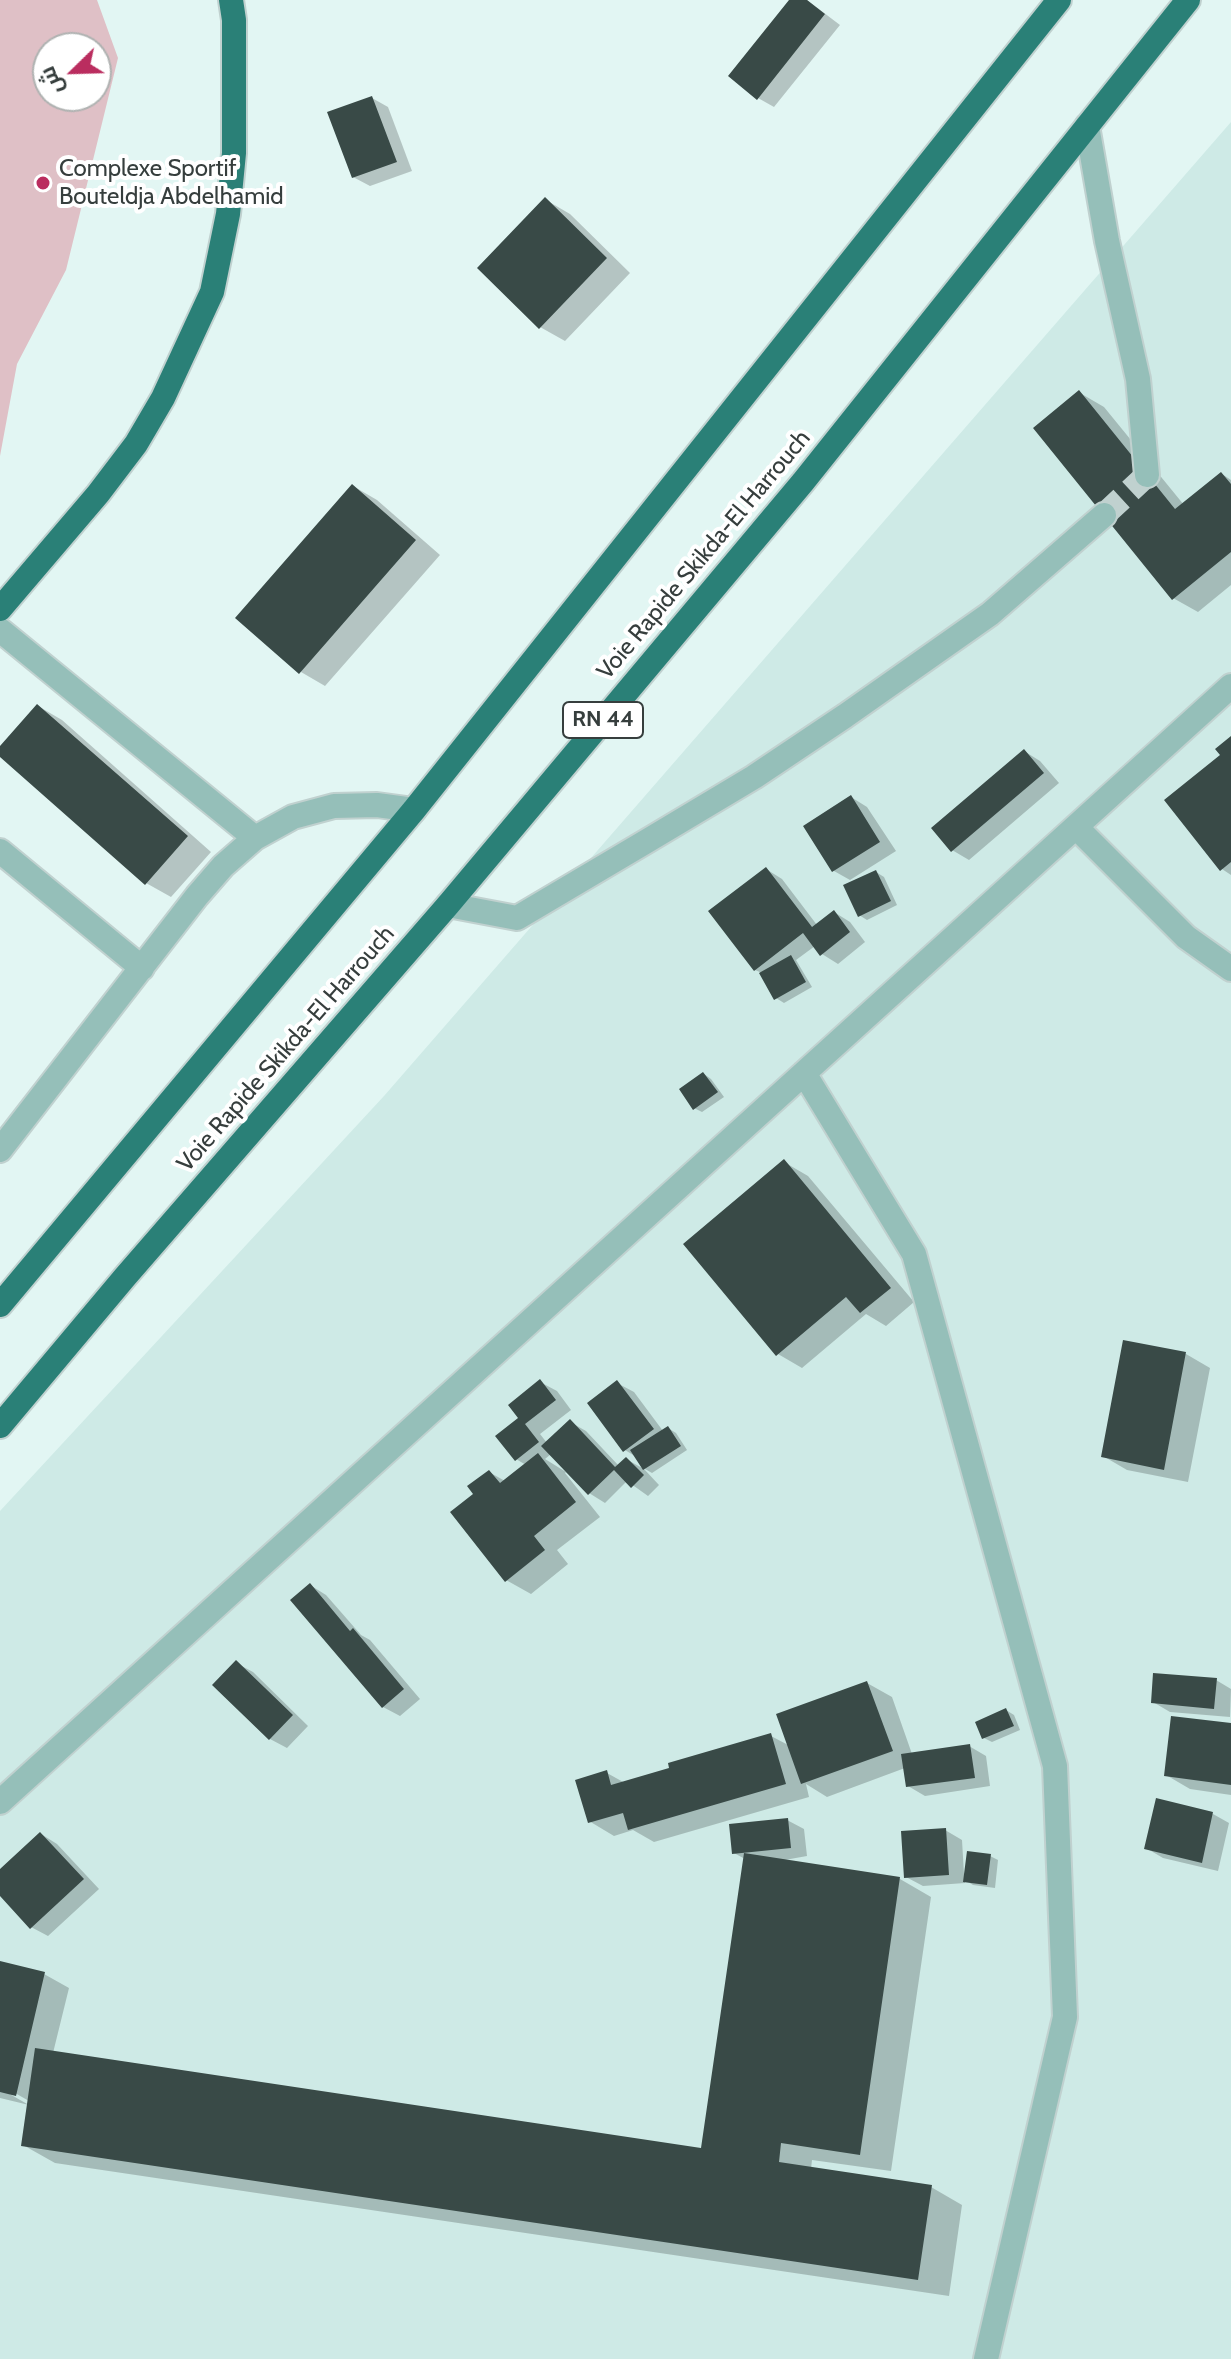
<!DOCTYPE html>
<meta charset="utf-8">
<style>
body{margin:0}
#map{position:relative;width:1231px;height:2359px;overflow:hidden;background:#e2f6f3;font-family:Cabin,Cairo,sans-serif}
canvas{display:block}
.north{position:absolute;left:32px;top:32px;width:80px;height:80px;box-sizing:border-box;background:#fff;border:2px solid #afb2b1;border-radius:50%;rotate:247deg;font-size:22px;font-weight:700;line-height:32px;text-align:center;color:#363e3d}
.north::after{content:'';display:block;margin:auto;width:28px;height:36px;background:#ba2d5f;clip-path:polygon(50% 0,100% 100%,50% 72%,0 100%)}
</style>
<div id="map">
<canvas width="1231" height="2359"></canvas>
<div class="north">ش</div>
</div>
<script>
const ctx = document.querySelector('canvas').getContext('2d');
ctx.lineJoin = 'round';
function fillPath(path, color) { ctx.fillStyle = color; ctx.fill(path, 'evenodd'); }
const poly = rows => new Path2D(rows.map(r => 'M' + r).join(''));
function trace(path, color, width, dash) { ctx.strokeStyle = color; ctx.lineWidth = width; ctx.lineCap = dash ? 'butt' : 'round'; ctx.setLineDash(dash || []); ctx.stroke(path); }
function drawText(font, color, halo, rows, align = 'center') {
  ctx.font = font + ' Cabin,sans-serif'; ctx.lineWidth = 8; ctx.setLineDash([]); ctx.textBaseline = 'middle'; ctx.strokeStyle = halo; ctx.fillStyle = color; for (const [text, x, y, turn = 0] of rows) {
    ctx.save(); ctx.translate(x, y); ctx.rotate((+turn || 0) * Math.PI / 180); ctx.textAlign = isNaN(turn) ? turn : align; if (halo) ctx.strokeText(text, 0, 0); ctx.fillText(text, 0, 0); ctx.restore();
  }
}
const built = poly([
 [1231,122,1231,2359,0,2359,0,1511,384,1096]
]);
const green = poly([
 [0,0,97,0,118,58,66,270,17,364,0,456],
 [48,48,96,48,96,96,48,96]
]);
const shadow = poly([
 [792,0,807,0,840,25,774,107,758,98],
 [372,98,388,107,412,171,370,186,353,177],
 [546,200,570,214,630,273,565,341,540,327],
 [1080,393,1104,407,1184,505,1222,474,1231,480,1231,585,1198,612,1173,598],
 [353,486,377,500,440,555,325,686,301,672],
 [38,706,62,720,211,852,171,897,146,883,0,754,0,749],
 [1231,738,1231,875,1222,869],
 [1024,751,1040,761,1059,783,969,860,952,850],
 [851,797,867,807,896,851,850,880,834,871],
 [766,869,782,879,817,925,834,912,850,922,865,942,838,964,822,954,815,946,796,960,812,987,784,1003,776,998,762,973,755,970],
 [876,872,884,877,897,905,867,920,859,915],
 [704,1074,711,1079,724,1097,702,1112,694,1108],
 [784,1162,808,1176,914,1302,886,1326,866,1314,802,1368,778,1354],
 [1125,1342,1186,1354,1210,1368,1188,1482,1127,1470,1103,1456],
 [540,1382,557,1391,571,1410,540,1434,547,1443,570,1422,586,1431,619,1466,626,1459,644,1469,659,1485,648,1496,627,1481,605,1503,589,1493,551,1454,545,1459,566,1472,565,1473,600,1517,557,1550,568,1564,531,1594,506,1580,476,1494,489,1472,505,1481,526,1465,516,1459,521,1418],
 [617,1383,634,1392,663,1431,668,1428,676,1433,687,1450,652,1473,645,1469,638,1458,625,1450],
 [310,1585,326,1595,361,1635,370,1640,420,1699,400,1716,383,1707,293,1600],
 [236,1663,253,1672,308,1726,287,1748,270,1739,215,1685],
 [1216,1680,1231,1689,1230,1717,1170,1712,1153,1702],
 [867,1683,892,1697,912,1754,969,1746,986,1756,990,1786,925,1796,908,1786,905,1768,827,1797,806,1784,809,1797,654,1842,633,1830,614,1836,589,1821,607,1773,625,1783,771,1736,790,1746],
 [1006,1710,1014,1715,1020,1730,992,1742,984,1738],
 [1231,1725,1231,1795,1190,1789,1166,1775],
 [1157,1800,1213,1814,1229,1823,1218,1871,1163,1858,1146,1848],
 [787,1820,804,1829,807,1856,779,1861,900,1879,931,1897,891,2171,812,2160,811,2169,931,2187,962,2205,949,2296,55,2163,23,2145,29,2106,29,2101,8,2089,6,2092,29,2105,0,2098,0,1963,44,1974,69,1988,53,2053,703,2150,745,1859,734,1853,731,1826],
 [945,1830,962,1840,964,1874,990,1856,998,1860,995,1888,973,1885,965,1880,965,1883,923,1886,906,1877],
 [41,1834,57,1844,99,1889,48,1936,31,1927,0,1893,0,1871]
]);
const building = poly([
 [789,0,807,0,825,14,757,100,728,76],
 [372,96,397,162,352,178,327,112],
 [545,197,607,258,539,329,477,268],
 [1079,390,1175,509,1221,472,1231,484,1231,552,1172,600,1033,428],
 [352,484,416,540,299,674,235,618],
 [37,704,188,836,145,885,0,757,0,746],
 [1231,736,1231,862,1220,871,1164,800,1220,755,1215,749],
 [1024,749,1044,773,951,852,931,828],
 [851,795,880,842,832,872,803,826],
 [766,867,812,927,834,910,850,932,820,956,803,933,754,971,708,911],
 [876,870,891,901,858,917,843,885],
 [791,955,806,982,774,1000,759,973],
 [703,1072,718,1092,693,1110,679,1089],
 [784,1159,891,1288,860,1313,846,1297,776,1356,683,1244],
 [1123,1340,1186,1352,1164,1470,1101,1457],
 [540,1379,556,1400,525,1424,539,1442,515,1461,495,1436,518,1418,508,1405],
 [617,1380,654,1429,623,1452,587,1403],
 [570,1419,615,1467,626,1457,644,1475,631,1488,614,1470,588,1495,541,1446],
 [668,1426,681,1446,643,1470,630,1450],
 [538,1453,576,1502,534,1536,545,1550,505,1582,450,1512,473,1494,467,1486,489,1470,500,1483],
 [310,1583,350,1631,353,1628,404,1689,382,1708,290,1600],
 [236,1660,293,1715,269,1740,212,1685],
 [1153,1673,1217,1678,1214,1709,1151,1703],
 [867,1681,893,1751,801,1784,776,1714],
 [1006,1708,1014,1726,982,1739,975,1722],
 [1171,1716,1231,1723,1231,1785,1164,1776],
 [771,1733,786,1784,628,1830,623,1813,588,1823,575,1780,607,1770,611,1785,669,1768,668,1763],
 [970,1744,975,1778,906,1787,901,1754],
 [1156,1798,1213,1812,1202,1863,1144,1849],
 [788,1818,791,1848,732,1854,729,1824],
 [946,1828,949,1875,904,1878,901,1831],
 [40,1832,84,1879,30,1929,0,1896,0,1869],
 [967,1851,991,1854,987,1885,963,1882],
 [744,1853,900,1877,860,2155,781,2143,779,2162,932,2185,918,2280,21,2146,35,2048,701,2148],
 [0,1961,45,1972,16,2096,0,2092]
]);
const minorTunnel = poly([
 [1104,515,1147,475]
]);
const minor = poly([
 [1087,126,1107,241,1138,379,1147,475],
 [0,630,255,838],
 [1076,827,1186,937,1231,969],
 [0,851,142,968],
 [448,905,517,918,647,841,754,777,845,716,990,614,1104,515],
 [804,1073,914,1254,1055,1766,1065,2017,986,2359],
 [0,1150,197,896,223,866,255,838,293,817,334,806,377,805,414,810],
 [0,1802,1231,686]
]);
const highway = poly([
 [0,609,98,494,136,444,163,398,212,292,228,214,234,153,234,20,231,0],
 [0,1305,414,810,1059,0],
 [0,1426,125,1277,448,905,803,482,1188,0]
]);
const markers = [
 [43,183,8,"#ba2d5f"]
];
const shields = [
 [603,720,80]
];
const shieldNames = [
 ["RN 44",603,720]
];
const poiNames = [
 ["Complexe Sportif",59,169],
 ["Bouteldja Abdelhamid",59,197]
];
const streetNames = [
 ["Voie Rapide Skikda-El Harrouch",704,555,-50],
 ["Voie Rapide Skikda-El Harrouch",286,1049,-49]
];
fillPath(built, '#ceeae6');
fillPath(green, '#dfc0c6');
fillPath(shadow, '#0003');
fillPath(building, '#394a47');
trace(minorTunnel, '#c0d1cf', 24, [24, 12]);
trace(minor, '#c0d1cf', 28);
trace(highway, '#c0d1cf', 28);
trace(minor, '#95bfb9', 24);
trace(highway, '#2a8077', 24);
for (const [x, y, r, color] of markers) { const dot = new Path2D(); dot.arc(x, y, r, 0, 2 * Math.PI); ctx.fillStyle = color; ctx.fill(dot); trace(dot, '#fff', 3); }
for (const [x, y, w] of shields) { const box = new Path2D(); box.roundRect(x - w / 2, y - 18, w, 36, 6); ctx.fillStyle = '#fff'; ctx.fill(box); trace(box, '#363e3d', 2); }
drawText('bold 22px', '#363e3d', null, shieldNames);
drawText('24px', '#363e3d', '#fff', poiNames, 'left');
drawText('24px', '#363e3d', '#fff', streetNames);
</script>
